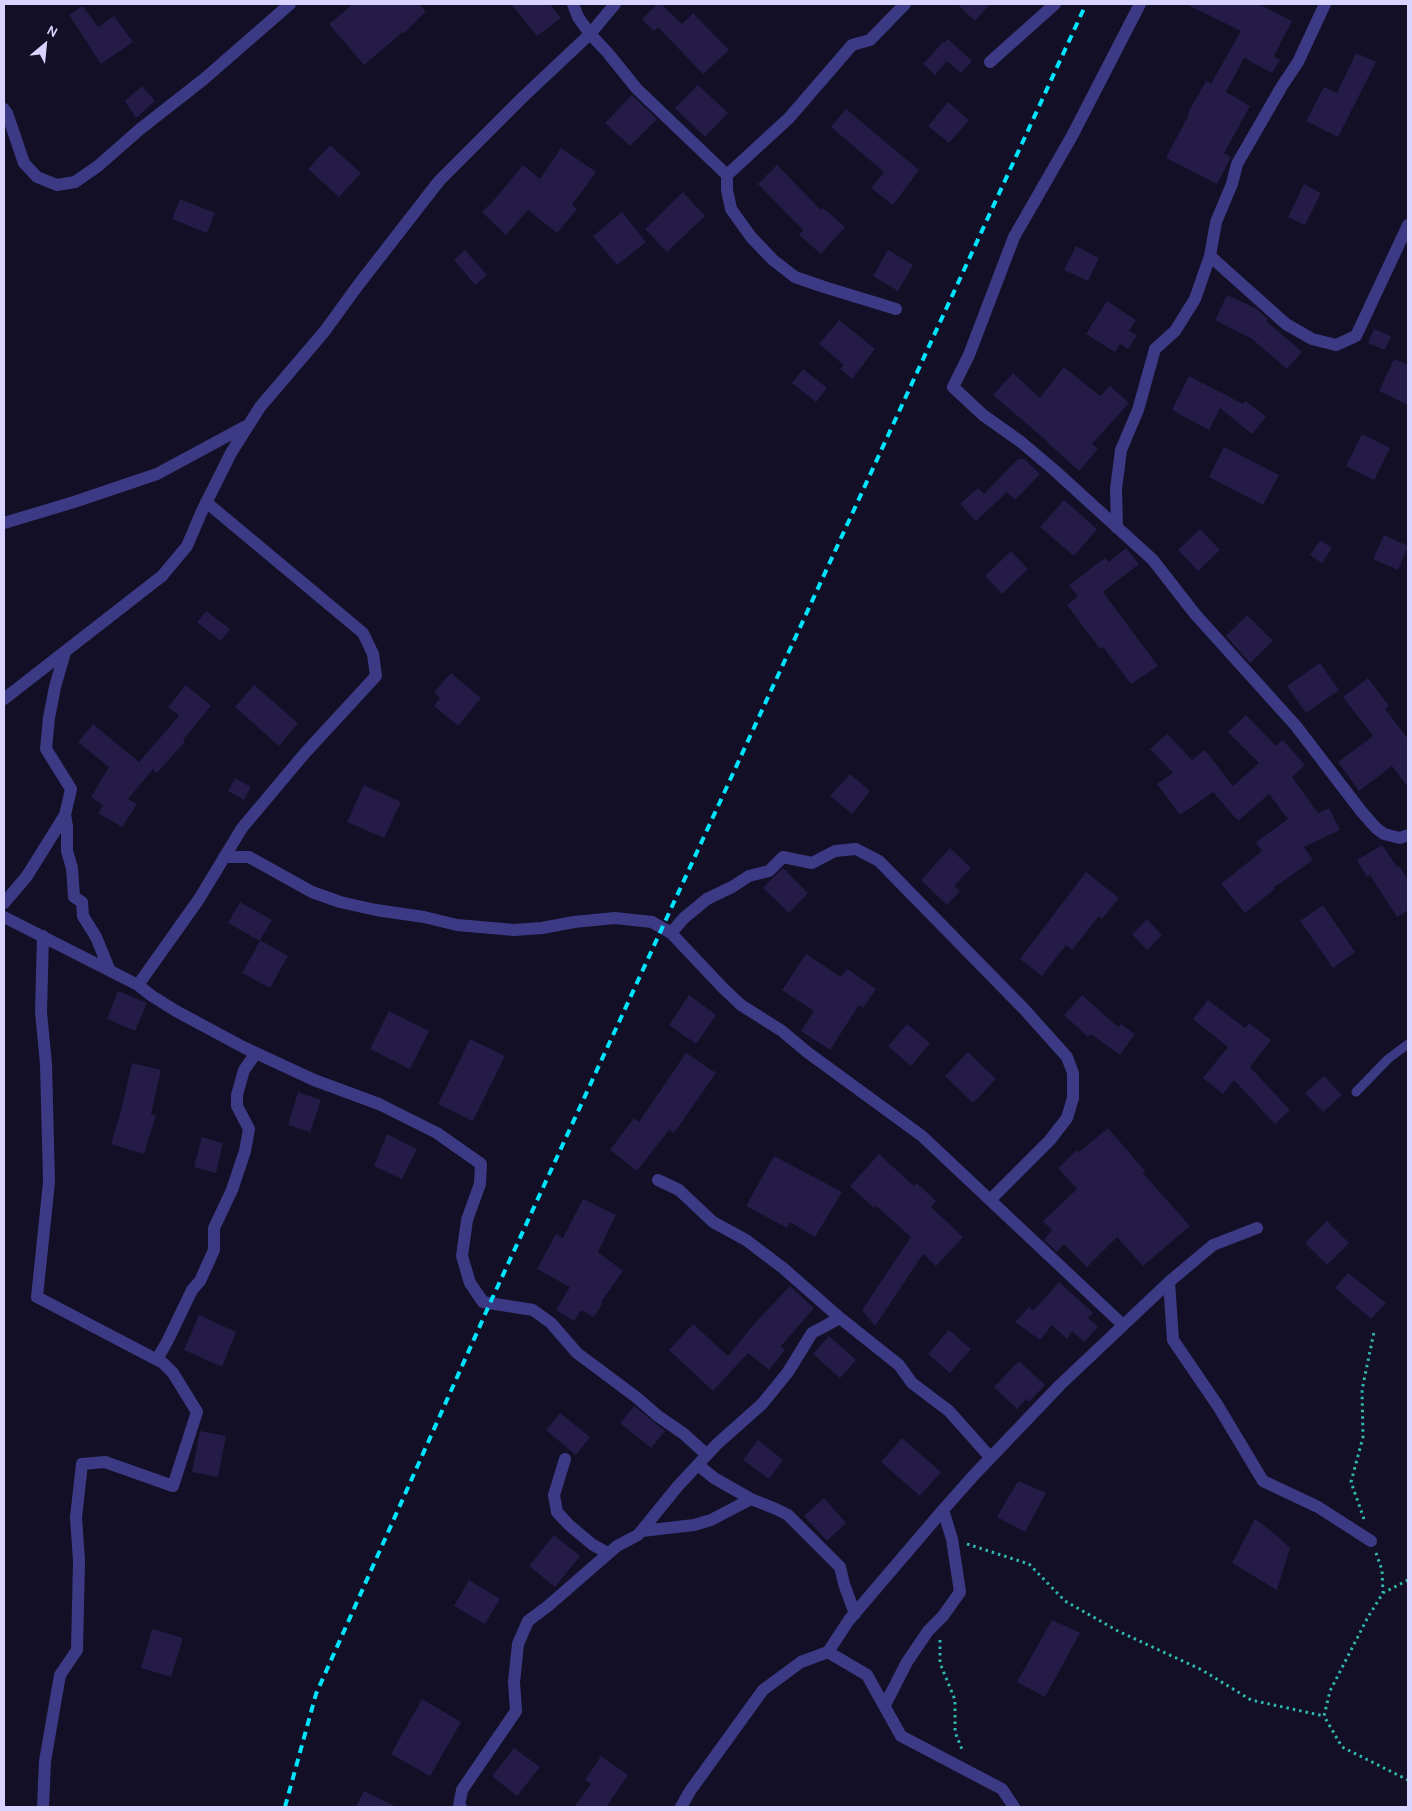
<!DOCTYPE html>
<style>
body{margin:0}
#map{position:relative;width:1412px;height:1811px;overflow:hidden;background:#130f26;font-family:Karla,sans-serif}
canvas{display:block}
.frame{position:absolute;inset:0;border:5px solid #d9d4ff;pointer-events:none}
.north{position:absolute;left:20px;top:20px;width:50px;height:50px;-webkit-text-stroke:4px #130f26;paint-order:stroke;rotate:28deg;font-size:14px;font-weight:700;line-height:20px;text-align:center;color:#d9d4ff}
.north::after{content:'';display:block;margin:auto;width:18px;height:22px;background:#d9d4ff;clip-path:polygon(50% 0,100% 100%,50% 72%,0 100%)}
</style>
<div id="map">
<canvas width="1412" height="1811"></canvas>
<div class="frame"></div>
<div class="north">N</div>
</div>
<script>
const ctx = document.querySelector('canvas').getContext('2d');
ctx.lineJoin = 'round';
function fillPath(path, color) { ctx.fillStyle = color; ctx.fill(path, 'evenodd'); }
const poly = rows => new Path2D(rows.map(r => 'M' + r).join(''));
function trace(path, color, width, dash) { ctx.strokeStyle = color; ctx.lineWidth = width; ctx.lineCap = dash ? 'butt' : 'round'; ctx.setLineDash(dash || []); ctx.stroke(path); }
const building = poly([
 [353,4,419,4,426,11,404,33,403,32,364,65,329,24],
 [511,4,550,4,561,18,537,36],
 [657,4,661,4,682,24,693,13,729,50,703,74,658,27,654,31,642,19],
 [957,4,990,4,975,21],
 [1186,4,1259,4,1292,21,1274,56,1280,60,1272,73,1244,58,1226,92,1250,106,1224,153,1231,157,1217,184,1166,158,1189,114,1188,113,1206,81,1211,84,1241,31],
 [83,6,98,27,114,16,133,42,101,64,69,15],
 [948,39,972,61,961,73,947,61,935,75,923,64,943,42,944,43],
 [1356,53,1376,62,1338,137,1306,121,1324,87,1337,93],
 [698,85,728,113,705,137,675,108],
 [142,86,155,101,136,118,125,101],
 [632,95,657,119,630,146,605,123],
 [948,102,969,120,949,143,928,126],
 [846,109,919,170,893,205,871,188,884,172,831,127],
 [330,145,361,173,339,197,308,169],
 [561,148,596,172,572,205,577,209,557,233,528,210,506,235,482,212,495,199,523,165,540,179],
 [777,165,821,210,823,208,845,227,821,254,799,235,803,230,758,184],
 [1304,184,1321,193,1305,225,1288,217],
 [683,192,705,216,667,252,645,229],
 [180,199,215,213,207,233,172,219],
 [622,212,646,242,617,265,593,236],
 [1076,246,1099,258,1088,281,1064,270],
 [465,250,487,275,475,285,454,260],
 [888,250,913,265,898,291,873,276],
 [1227,295,1257,309,1268,319,1266,321,1302,352,1287,369,1252,339,1215,320],
 [1107,301,1136,320,1129,331,1137,335,1128,349,1120,344,1115,352,1086,334],
 [839,320,875,349,852,379,840,369,844,365,819,344],
 [1374,329,1391,336,1385,350,1368,343],
 [1394,359,1408,365,1408,405,1379,391],
 [1064,367,1100,396,1110,386,1129,403,1092,444,1098,449,1079,471,1048,443,1048,442,993,395,1013,373,1040,398],
 [803,369,827,388,816,402,792,383],
 [1189,376,1243,404,1246,401,1266,417,1252,434,1220,408,1209,430,1172,410],
 [1362,434,1390,448,1374,480,1346,466],
 [1224,447,1279,475,1263,505,1209,477],
 [1018,459,1024,459,1040,474,1015,500,1007,492,976,521,960,504,978,488,984,494],
 [1064,500,1097,529,1074,556,1040,527],
 [1200,529,1220,550,1198,571,1178,550],
 [1384,535,1408,546,1398,570,1373,559],
 [1320,540,1332,548,1322,563,1310,555],
 [1126,548,1139,564,1103,592,1158,666,1131,684,1103,647,1100,649,1067,605,1078,596,1069,585,1105,558,1109,562],
 [1011,551,1028,569,1002,594,985,576],
 [206,611,230,629,221,641,197,622],
 [1247,615,1273,641,1250,663,1226,636],
 [1320,663,1339,690,1306,713,1287,686],
 [451,673,481,698,458,726,434,706,440,698,434,692],
 [1368,678,1389,706,1385,709,1408,739,1408,787,1392,766,1359,791,1338,762,1373,736,1343,697],
 [186,685,211,706,183,740,185,742,157,773,153,769,128,799,137,804,122,827,98,813,103,805,91,797,109,767,78,742,93,724,139,762,179,716,168,707],
 [254,685,298,723,279,746,235,707],
 [1246,715,1276,746,1283,740,1305,765,1292,777,1318,813,1329,808,1340,830,1304,847,1313,860,1273,888,1275,889,1245,913,1221,884,1262,851,1256,842,1288,819,1269,794,1238,821,1213,792,1180,815,1157,784,1173,773,1150,749,1167,734,1192,760,1205,750,1233,786,1259,763,1228,732],
 [850,774,870,791,852,814,830,796],
 [235,778,251,787,244,800,228,791],
 [364,785,401,802,384,838,347,822],
 [1382,845,1397,867,1399,866,1408,880,1408,910,1397,917,1370,875,1367,877,1357,860],
 [950,848,971,868,954,886,960,891,947,905,921,880],
 [783,868,808,893,789,913,763,888],
 [1086,872,1119,898,1102,919,1099,916,1072,950,1066,945,1042,976,1020,959],
 [240,902,272,920,260,940,288,956,270,988,242,973,260,941,228,923],
 [1323,905,1355,952,1333,968,1300,921],
 [1147,919,1162,935,1147,950,1132,934],
 [806,954,841,977,847,969,876,989,863,1008,859,1005,830,1050,801,1031,814,1011,782,990],
 [118,991,147,1003,135,1031,107,1019],
 [689,995,716,1015,696,1044,669,1025],
 [1082,995,1118,1027,1121,1024,1135,1034,1120,1055,1091,1034,1088,1037,1064,1015],
 [1208,1000,1245,1028,1249,1023,1271,1040,1250,1067,1290,1110,1275,1124,1234,1080,1223,1094,1203,1078,1228,1047,1193,1019],
 [389,1011,429,1031,410,1069,370,1049],
 [907,1024,930,1043,911,1066,888,1046],
 [470,1039,505,1056,473,1121,438,1104],
 [968,1052,996,1079,973,1103,945,1076],
 [686,1053,716,1073,674,1133,669,1130,637,1171,610,1150,634,1118,639,1122],
 [132,1063,161,1070,151,1114,156,1115,144,1154,111,1144,121,1111],
 [1324,1076,1342,1095,1323,1112,1305,1093],
 [298,1092,321,1100,310,1132,288,1125],
 [1108,1128,1145,1171,1143,1173,1190,1226,1143,1266,1117,1237,1087,1267,1064,1244,1057,1252,1044,1240,1052,1230,1043,1221,1077,1189,1058,1168,1077,1150,1079,1152],
 [387,1134,417,1149,402,1179,374,1166],
 [202,1137,223,1143,216,1173,194,1167],
 [879,1154,914,1186,917,1183,936,1201,931,1207,963,1237,936,1266,923,1254,875,1326,862,1310,911,1237,876,1206,874,1208,850,1186],
 [774,1156,842,1192,815,1237,790,1222,787,1228,746,1206],
 [583,1199,616,1215,598,1252,623,1271,601,1302,603,1303,594,1317,581,1310,574,1321,556,1310,570,1287,537,1269,556,1234,563,1238],
 [1327,1221,1349,1243,1327,1265,1305,1243],
 [1348,1273,1386,1303,1371,1319,1335,1288],
 [1059,1282,1093,1313,1088,1318,1098,1327,1084,1342,1072,1331,1067,1339,1052,1325,1040,1340,1015,1322,1029,1307,1033,1311],
 [790,1286,814,1308,781,1346,785,1350,769,1370,748,1353,713,1391,669,1350,693,1324,728,1356,754,1324],
 [199,1315,236,1332,222,1367,184,1350],
 [949,1330,971,1349,950,1373,928,1354],
 [829,1336,856,1360,840,1378,813,1354],
 [1019,1361,1045,1385,1029,1402,1026,1399,1017,1409,994,1387],
 [634,1406,665,1431,651,1448,620,1423],
 [560,1413,590,1437,576,1455,546,1430],
 [200,1431,226,1436,218,1477,192,1472],
 [902,1438,941,1472,920,1496,881,1462],
 [758,1440,783,1460,769,1479,743,1460],
 [1018,1481,1046,1493,1025,1532,997,1517],
 [824,1498,846,1523,827,1541,804,1516],
 [1255,1519,1275,1534,1290,1548,1277,1590,1232,1563],
 [554,1535,580,1556,555,1587,529,1566],
 [469,1580,500,1599,485,1624,454,1606],
 [1052,1620,1080,1633,1045,1697,1017,1682],
 [152,1629,183,1638,171,1677,141,1668],
 [422,1699,461,1722,430,1776,391,1754],
 [514,1748,540,1767,517,1796,492,1776],
 [601,1756,628,1775,606,1807,574,1807,591,1784,585,1780],
 [364,1791,397,1807,356,1807]
]);
const path = poly([
 [1364,1519,1351,1482,1363,1437,1362,1390,1374,1332],
 [967,1544,1029,1564,1065,1601,1118,1631,1202,1670,1251,1700,1324,1716],
 [1376,1553,1382,1570,1383,1593],
 [1408,1580,1383,1593,1368,1617,1330,1691,1324,1716,1342,1747,1408,1780],
 [940,1640,940,1663,955,1700,955,1732,963,1752]
]);
const lane = poly([
 [1356,1092,1388,1059,1408,1044]
]);
const street = poly([
 [573,4,578,17,590,34,607,52,637,89,727,175,727,190,731,209,751,237,773,260,795,277,824,287,896,309],
 [1140,4,1072,136,1014,237,969,355,953,387,983,415,1021,442,1053,469,1153,560,1195,614,1296,726,1361,811,1376,828,1384,834,1400,838,1408,835],
 [990,62,1055,4],
 [4,109,7,113,24,163,37,177,57,185,75,182,98,166,139,130,204,79,290,4],
 [727,175,789,118,852,45,870,40,905,4],
 [1210,256,1286,324,1312,339,1336,345,1356,336,1408,225],
 [4,523,74,502,157,474,246,426],
 [1117,528,1116,489,1121,450,1138,410,1155,349,1175,331,1195,299,1210,256,1216,222,1232,184,1237,164,1282,86,1298,62,1325,4],
 [4,699,162,576,187,546,202,511,231,453,260,407,324,332,359,284,439,181,523,97,590,34,615,4],
 [65,815,67,826,67,851,72,868,74,897,82,902,83,916,96,937,110,971],
 [224,857,249,857,312,892,340,902,376,910,424,917,457,925,514,930,542,928,574,922,615,918,652,922,671,933,684,918,707,899,732,887,749,876,769,871,783,857,812,863,835,851,856,849,879,861,1024,1009,1067,1057,1073,1073,1073,1098,1067,1118,1050,1140,990,1200,1123,1325],
 [4,903,27,876,65,815,71,789,46,749,49,718,55,687,65,652],
 [4,917,138,985,199,899,242,828,305,753,376,676,373,654,363,633,206,502],
 [671,933,724,989,741,1005,782,1031,807,1052,922,1136,990,1200],
 [138,985,152,996,176,1011,243,1047,314,1080,379,1104,437,1133,481,1164,480,1184,467,1220,462,1256,470,1283,483,1302,533,1310,551,1323,577,1353,636,1397,658,1416,684,1434,707,1455],
 [658,1180,679,1190,713,1222,746,1240,783,1268,840,1318],
 [1169,1282,1173,1340,1218,1406,1263,1481,1318,1507,1371,1541],
 [157,1359,167,1342,192,1290,200,1281,214,1250,214,1228,232,1190,245,1151,249,1129,237,1106,237,1095,244,1070,256,1053],
 [565,1459,554,1495,557,1512,569,1525,593,1545,608,1553],
 [698,1465,714,1478,751,1499],
 [943,1510,849,1620,828,1652,867,1675,901,1736,1002,1789,1014,1807],
 [642,1531,694,1525,711,1520,751,1499,776,1509,788,1515,840,1567,844,1584,855,1614],
 [885,1705,907,1662,928,1631,943,1616,960,1592,952,1539,943,1510,974,1475,1060,1385,1169,1282,1213,1245,1257,1228],
 [43,1807,45,1761,60,1675,77,1650,79,1561,76,1517,82,1464,105,1462,173,1486,197,1412,173,1373,163,1363,37,1297,49,1182,46,1064,41,1012,43,936],
 [461,1807,459,1806,462,1790,516,1711,514,1682,518,1644,528,1621,548,1606,617,1546,638,1535,678,1486,717,1444,762,1404,788,1372,812,1333,840,1318,899,1365,912,1383,949,1411,990,1457],
 [681,1807,690,1791,763,1690,801,1662,828,1652]
]);
const rail = poly([
 [285,1807,316,1694,491,1301,1086,4]
]);
fillPath(building, '#241b47');
trace(path, '#2fb8b0', 3, [2.5, 4]);
trace(lane, '#3d3a85', 9);
trace(street, '#3d3a85', 12);
trace(rail, '#00e5ff', 4, [8, 6]);
</script>
